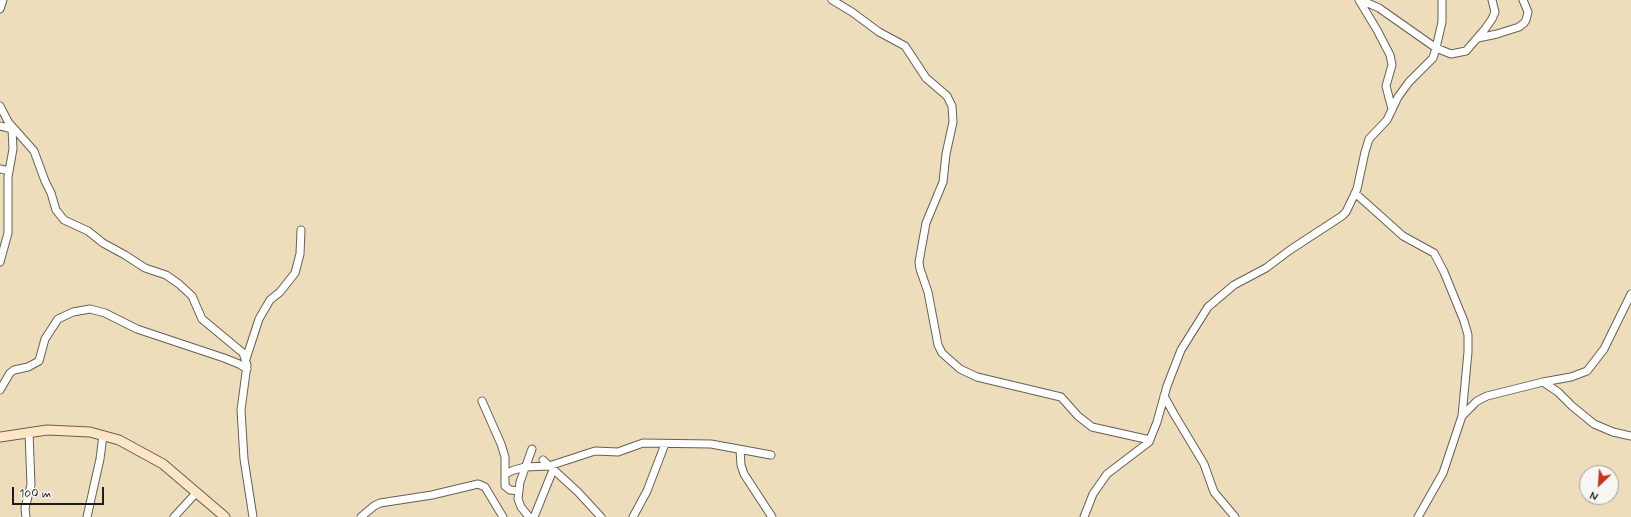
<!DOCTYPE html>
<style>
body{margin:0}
#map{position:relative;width:1631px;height:517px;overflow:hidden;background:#edb;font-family:Mynerve,sans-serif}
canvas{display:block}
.north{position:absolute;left:1579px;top:465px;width:40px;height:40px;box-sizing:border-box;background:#f6f6f2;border:1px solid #9f9f9c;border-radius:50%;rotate:205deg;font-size:11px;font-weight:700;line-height:16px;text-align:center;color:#1c1c1c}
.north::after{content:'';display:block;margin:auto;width:14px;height:18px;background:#c8321e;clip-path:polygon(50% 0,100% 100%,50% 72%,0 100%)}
.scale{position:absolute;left:12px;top:487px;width:92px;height:18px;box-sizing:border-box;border:2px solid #1c1c1c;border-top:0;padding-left:5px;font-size:12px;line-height:14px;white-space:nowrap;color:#1c1c1c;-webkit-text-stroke:3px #f6f6f2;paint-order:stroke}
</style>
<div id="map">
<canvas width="1631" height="517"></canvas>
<div class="north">N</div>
<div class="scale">100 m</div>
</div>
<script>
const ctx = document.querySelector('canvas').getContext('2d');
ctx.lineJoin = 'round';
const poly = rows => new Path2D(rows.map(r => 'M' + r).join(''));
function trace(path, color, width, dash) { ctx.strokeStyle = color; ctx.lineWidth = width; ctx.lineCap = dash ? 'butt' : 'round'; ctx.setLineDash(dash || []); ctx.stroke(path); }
const street = poly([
 [832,0,852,12,879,32,905,46,926,78,947,96,952,106,953,122,946,154,943,182,926,223,919,262,920,269,928,292,938,345,942,353,960,369,977,377,1061,397,1078,416,1092,427,1150,440],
 [1359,0,1377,30,1390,55,1392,65,1386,86,1392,109],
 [1361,0,1379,8,1436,48,1451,54,1466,51,1485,29,1492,19,1495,12,1492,0],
 [0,9,3,0],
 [1478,38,1497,34,1519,27,1524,23,1526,20,1528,12,1523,0],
 [0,106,12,129,13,149,8,177,8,233,0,262],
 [10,124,34,151,45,181,51,193,56,210,64,220,88,231,103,243,125,255,145,268,166,275,179,284,192,296,202,319,243,353,247,365,241,410,244,459,253,517],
 [0,126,12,129],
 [0,169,9,171],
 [1355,193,1403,236,1434,253,1444,272,1464,321,1468,335,1468,352,1462,416,1443,473,1418,517],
 [246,359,259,319,270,300,280,292,295,273,300,254,301,230],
 [1543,382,1558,392,1572,406,1594,424,1613,432,1631,436],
 [0,390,10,373,14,370,28,367,39,361,45,339,58,319,73,312,90,309,105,313,137,329,224,358,239,364,247,369],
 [1164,396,1174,414,1204,464,1214,492,1235,517],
 [482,401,501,444,505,457,505,486,510,490,519,491],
 [1462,416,1477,401,1487,396,1543,382,1571,377,1587,371,1604,349,1631,294],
 [740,450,741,465,744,474,772,517],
 [543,460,578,492,601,517],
 [505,474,514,470,525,467,549,466,595,451,618,452,643,443,711,444,771,455],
 [26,517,25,508,31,485,29,432],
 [87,517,100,459,103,435],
 [174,517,196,493],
 [361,517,374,506,380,503,432,495,478,484,485,487,503,517],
 [529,517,521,507,518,499,520,482,532,449],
 [534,517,553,470],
 [633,517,647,491,665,444],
 [1084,517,1093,494,1107,474,1149,442,1157,422,1167,386,1181,350,1208,307,1234,285,1266,268,1290,250,1342,216,1346,212,1357,189,1365,152,1369,139,1387,120,1398,97,1409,82,1433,58,1436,48,1442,22,1442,0]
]);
const secondary = poly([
 [0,437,47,430,90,432,119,440,163,464,225,517]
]);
trace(street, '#666054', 9);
trace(secondary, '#666054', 11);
trace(street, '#fff', 7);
trace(secondary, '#fde5c5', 9);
</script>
